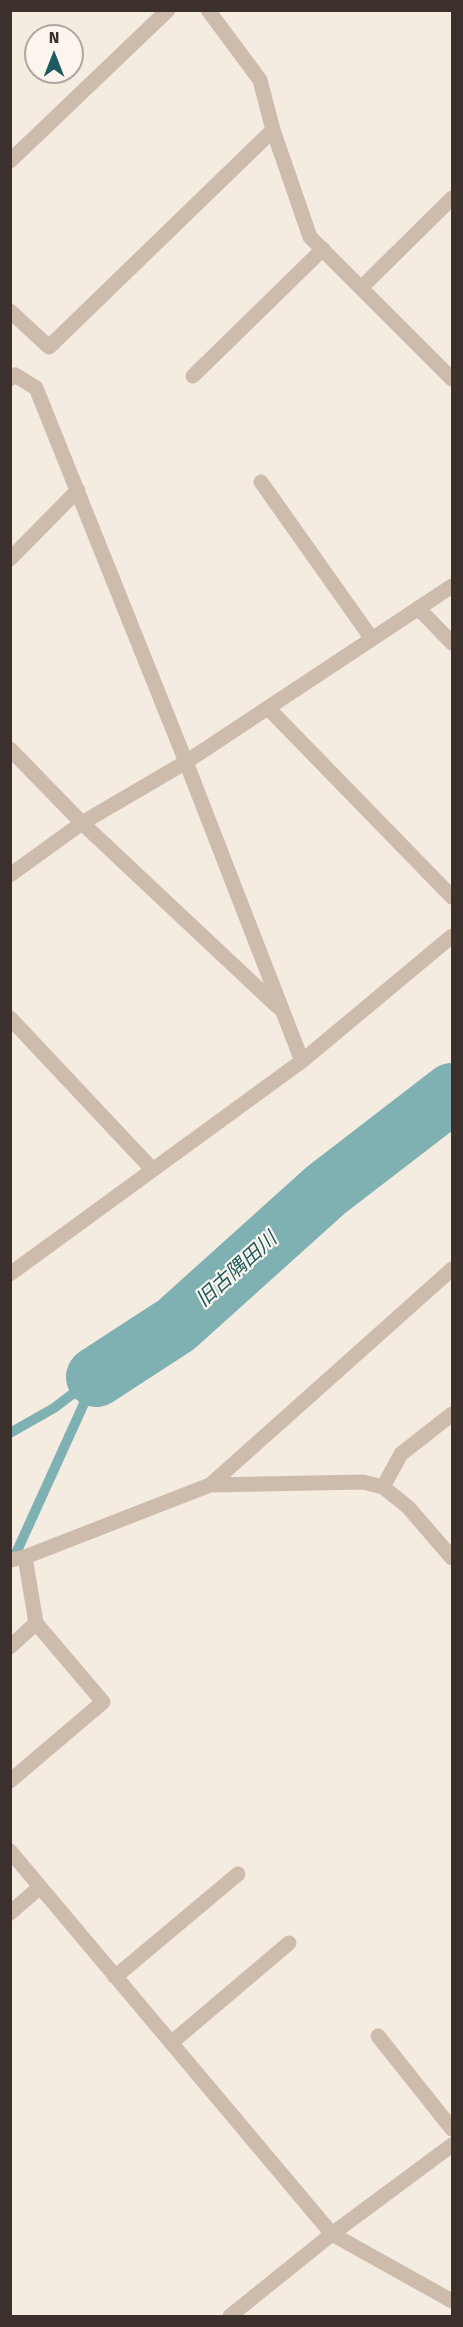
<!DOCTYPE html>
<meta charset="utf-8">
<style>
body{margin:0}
#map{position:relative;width:463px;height:2327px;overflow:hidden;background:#f4ebe1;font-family:"Fira Sans",sans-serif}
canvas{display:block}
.frame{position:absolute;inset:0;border:12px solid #3b302b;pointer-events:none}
.north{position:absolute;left:24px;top:24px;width:60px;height:60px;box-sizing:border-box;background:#fbf5ee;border:2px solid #aea6a0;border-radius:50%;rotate:0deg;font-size:16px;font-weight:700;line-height:24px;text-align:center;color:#3b302b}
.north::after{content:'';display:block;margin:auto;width:21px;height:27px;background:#1f5a5e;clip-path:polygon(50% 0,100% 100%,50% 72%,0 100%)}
</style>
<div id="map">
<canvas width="463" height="2327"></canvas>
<div class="frame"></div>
<div class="north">N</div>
</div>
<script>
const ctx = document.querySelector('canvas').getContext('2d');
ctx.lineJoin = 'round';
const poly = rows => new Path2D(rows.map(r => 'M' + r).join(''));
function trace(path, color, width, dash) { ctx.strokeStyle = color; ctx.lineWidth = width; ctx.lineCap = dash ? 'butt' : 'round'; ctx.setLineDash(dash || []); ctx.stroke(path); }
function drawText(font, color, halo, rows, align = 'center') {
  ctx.font = font + ' "Fira Sans","Noto Sans JP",sans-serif'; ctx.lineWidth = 4.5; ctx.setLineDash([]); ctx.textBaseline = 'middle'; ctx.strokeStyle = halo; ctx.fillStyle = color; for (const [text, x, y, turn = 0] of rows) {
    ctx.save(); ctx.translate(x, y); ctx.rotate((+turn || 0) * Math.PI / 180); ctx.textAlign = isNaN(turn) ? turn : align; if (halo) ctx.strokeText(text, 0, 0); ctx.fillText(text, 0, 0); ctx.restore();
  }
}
const stream = poly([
 [10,1433,54,1408,95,1377],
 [12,1562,96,1377]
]);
const river = poly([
 [96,1377,176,1325,326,1190,452,1093]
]);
const minor = poly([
 [208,10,260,80,273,130,310,237,452,379],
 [10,161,168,10],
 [361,288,452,198],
 [10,311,49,347,273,130],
 [193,376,323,249],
 [10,379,15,375,36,388,186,762,302,1061],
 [261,482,372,639],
 [10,559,78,490],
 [418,608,452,643],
 [268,708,452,897],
 [10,749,82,823,278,1007],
 [10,875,82,823,186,762,452,586],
 [10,1018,152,1169],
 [10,1274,302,1061,452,936],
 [210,1485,452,1269],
 [383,1487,401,1454,452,1414],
 [25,1557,210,1485,363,1482,383,1487,408,1507,452,1558],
 [10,1560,25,1557,36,1623,103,1702,10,1781],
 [10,1647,36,1623],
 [10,1851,332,2234,452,2301],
 [10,1913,40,1887],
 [115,1977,238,1874],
 [378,2036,452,2129],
 [171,2043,289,1943],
 [230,2316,332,2234,452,2145]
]);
const waterNames = [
 ["旧古隅田川",237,1270,-42]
];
trace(stream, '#7fb0b2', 10);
trace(river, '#7fb0b2', 60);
trace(minor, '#cdbbac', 15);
drawText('italic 20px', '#1f5a5e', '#fbf5ee', waterNames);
</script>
